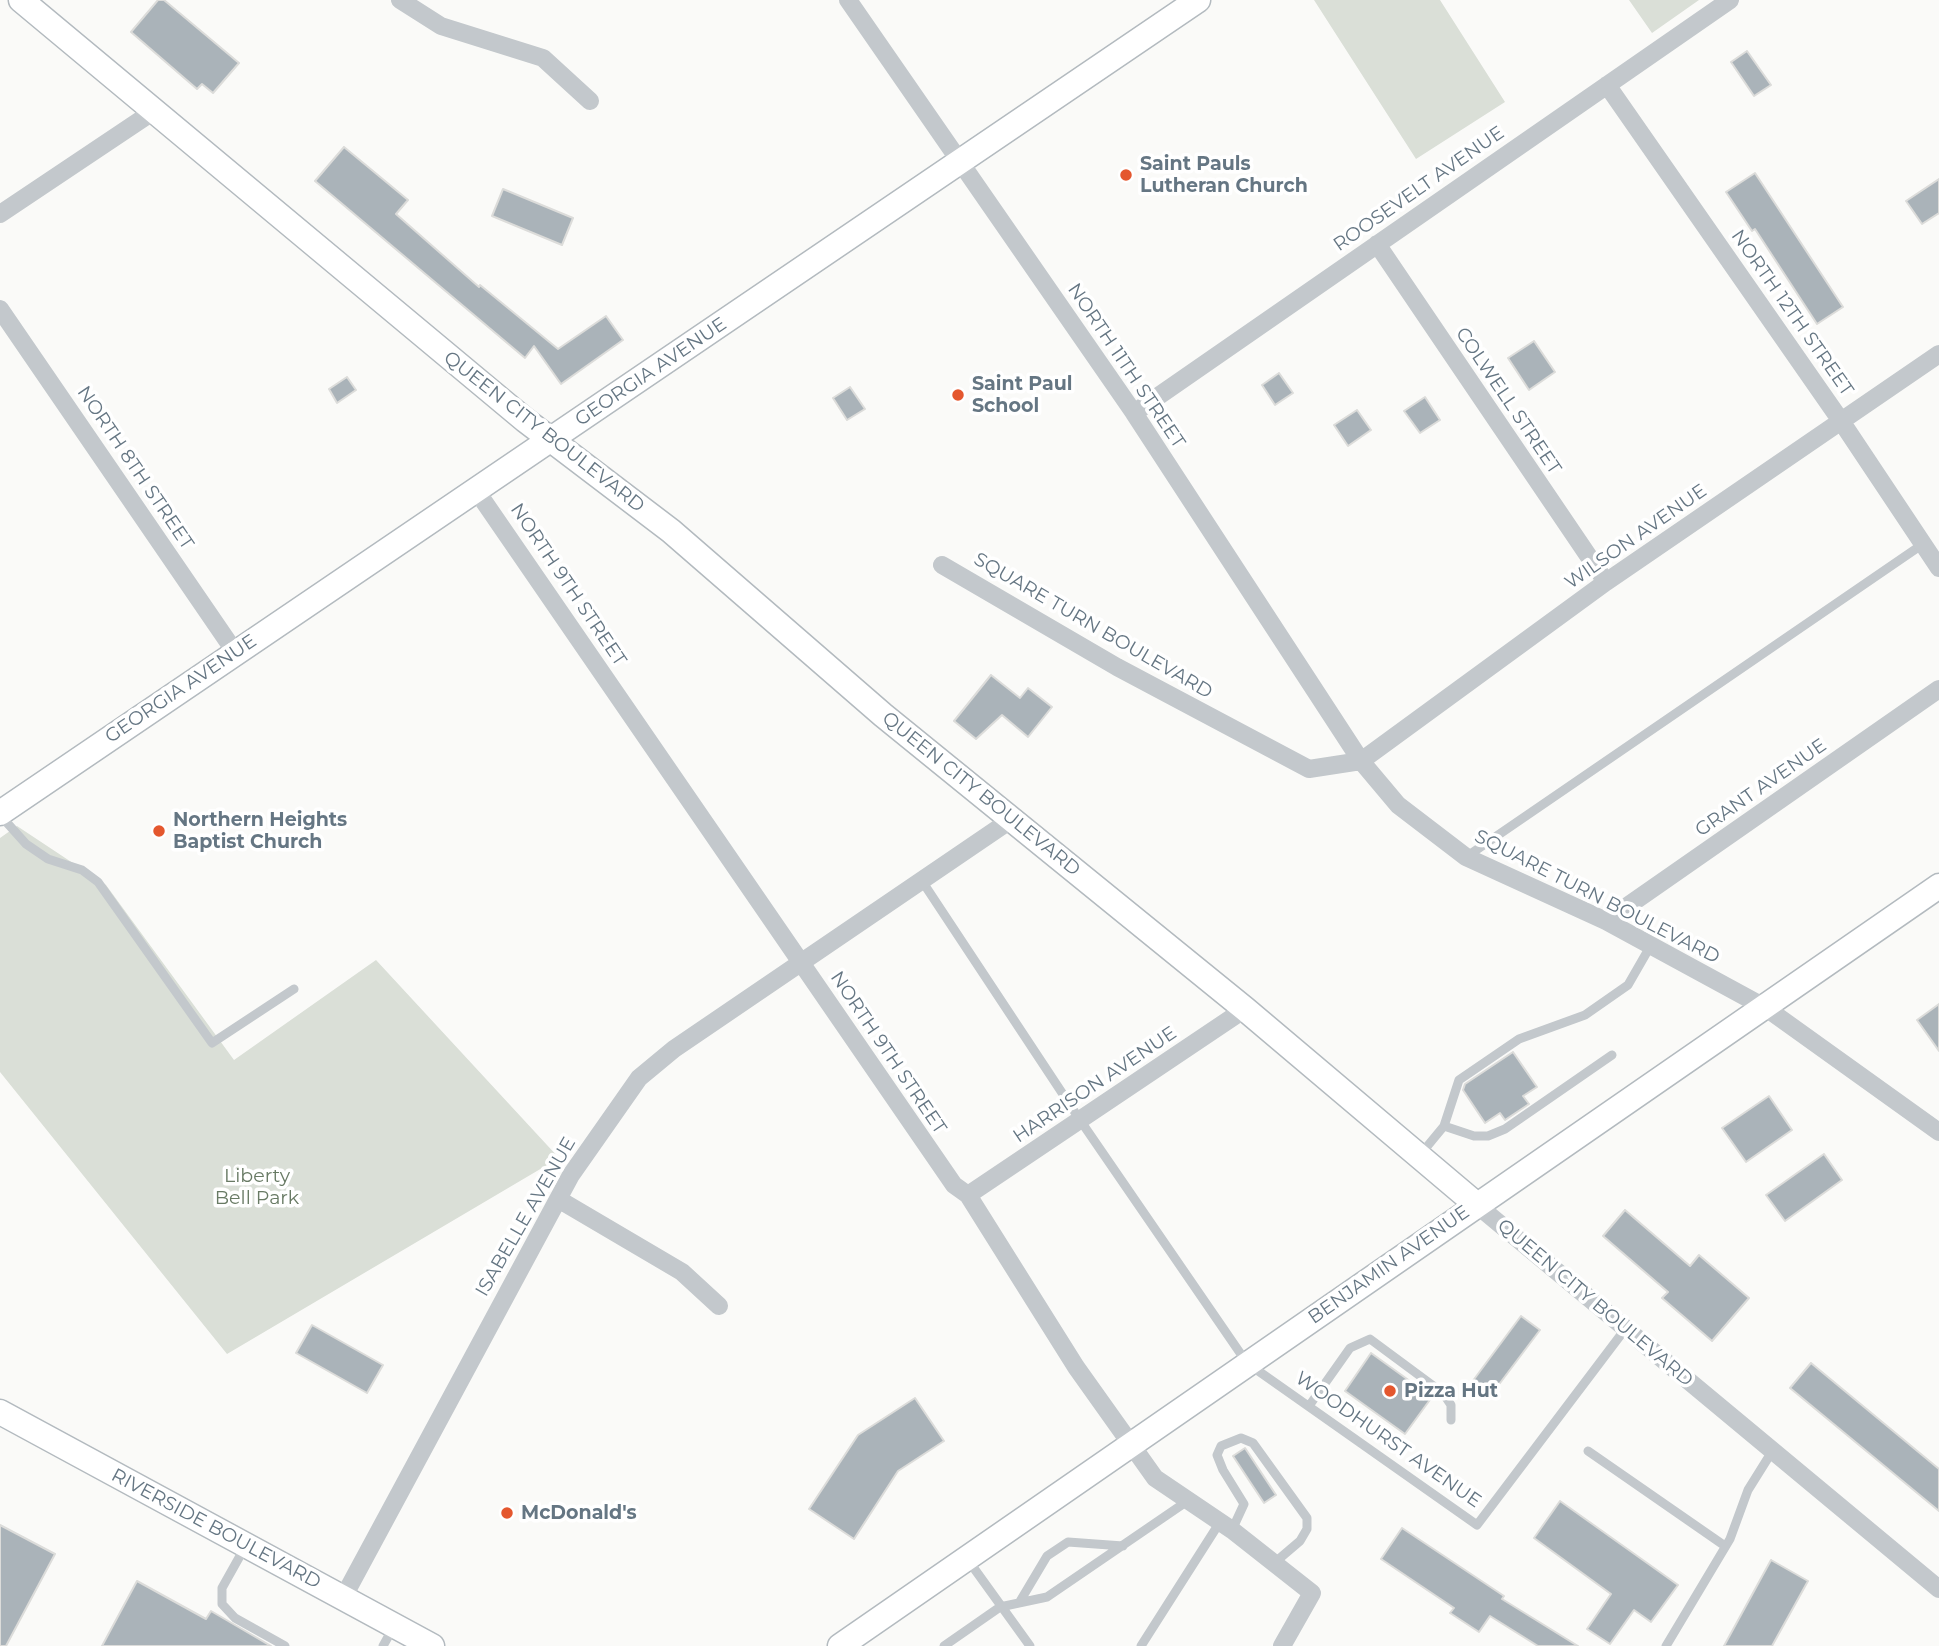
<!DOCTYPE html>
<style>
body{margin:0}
canvas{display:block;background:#fafaf8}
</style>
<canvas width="1939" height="1646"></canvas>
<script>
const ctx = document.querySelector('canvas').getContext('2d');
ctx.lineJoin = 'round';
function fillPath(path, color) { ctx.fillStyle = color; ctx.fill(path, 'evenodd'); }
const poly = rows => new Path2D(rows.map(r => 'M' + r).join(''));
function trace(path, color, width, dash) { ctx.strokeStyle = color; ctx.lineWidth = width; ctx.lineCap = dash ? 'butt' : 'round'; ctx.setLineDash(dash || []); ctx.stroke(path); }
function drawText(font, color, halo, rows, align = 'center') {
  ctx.font = font + ' Montserrat,sans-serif'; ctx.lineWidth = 7; ctx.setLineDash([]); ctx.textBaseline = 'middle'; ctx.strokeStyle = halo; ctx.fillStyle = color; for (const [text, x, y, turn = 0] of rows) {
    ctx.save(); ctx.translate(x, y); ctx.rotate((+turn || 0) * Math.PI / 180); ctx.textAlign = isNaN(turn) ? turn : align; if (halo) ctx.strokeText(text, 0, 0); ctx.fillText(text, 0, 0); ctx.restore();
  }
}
const green = poly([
 [1314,0,1440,0,1505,102,1416,159],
 [1629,0,1699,0,1652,33],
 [17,826,106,885,234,1060,376,960,559,1158,227,1354,0,1072,0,838]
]);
const building = poly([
 [158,0,164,0,239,63,213,93,202,84,197,89,131,32,158,0],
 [1747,51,1771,85,1754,96,1731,62,1747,51],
 [344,147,408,200,396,214,479,287,480,285,558,349,606,316,623,340,561,384,534,346,525,358,315,181,344,147],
 [1755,173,1843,307,1817,324,1755,229,1752,231,1726,192,1755,173],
 [1939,179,1939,213,1922,224,1906,201,1939,179],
 [503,189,573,218,562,245,492,216,503,189],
 [1534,341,1555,372,1529,390,1508,358,1534,341],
 [1279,373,1293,393,1275,405,1262,385,1279,373],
 [347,377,356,390,337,403,329,389,347,377],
 [850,387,865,409,847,420,833,398,850,387],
 [1425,397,1440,420,1420,433,1404,411,1425,397],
 [1357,410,1371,430,1348,446,1334,425,1357,410],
 [991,675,1020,698,1028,688,1052,707,1028,737,1002,715,976,739,954,721,991,675],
 [1939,1004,1939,1051,1917,1020,1939,1004],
 [1513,1052,1537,1087,1523,1096,1529,1104,1505,1120,1500,1113,1485,1123,1463,1090,1465,1084,1513,1052],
 [1769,1096,1792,1130,1746,1162,1722,1128,1769,1096],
 [1824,1154,1842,1180,1785,1221,1766,1195,1824,1154],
 [1625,1210,1690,1266,1699,1255,1749,1298,1712,1341,1662,1298,1668,1292,1603,1236,1625,1210],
 [1521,1316,1540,1330,1491,1395,1472,1382,1521,1316],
 [312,1325,383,1365,367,1393,296,1353,312,1325],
 [1371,1353,1432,1397,1405,1434,1345,1391,1371,1353],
 [1811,1363,1939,1469,1939,1511,1790,1388,1811,1363],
 [915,1398,944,1441,898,1471,854,1539,809,1509,858,1435,915,1398],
 [1245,1448,1276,1495,1264,1503,1233,1456,1245,1448],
 [1560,1501,1678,1585,1651,1622,1634,1610,1610,1644,1587,1629,1611,1594,1534,1538,1560,1501],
 [0,1525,55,1554,6,1646,0,1646,0,1525],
 [1402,1528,1504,1596,1502,1599,1578,1646,1538,1646,1490,1616,1479,1632,1450,1613,1454,1608,1381,1559,1402,1528],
 [1771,1560,1808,1581,1772,1646,1724,1646,1771,1560],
 [137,1581,206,1619,211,1611,271,1646,102,1646,137,1581]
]);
const lane = poly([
 [1,816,26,844,48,859,82,870,98,882,212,1043,294,989],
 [1466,857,1923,544],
 [922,881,1080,1120,1247,1363,1477,1525,1626,1328],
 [1444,1126,1474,1136,1488,1136,1505,1129,1612,1055],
 [1420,1155,1444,1126,1459,1080,1519,1039,1585,1015,1628,985,1651,945],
 [1309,1406,1350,1348,1370,1339,1443,1393,1451,1405,1451,1420],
 [1588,1451,1725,1546],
 [1232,1530,1244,1504,1223,1470,1217,1455,1221,1446,1241,1438,1253,1443,1307,1518,1307,1529,1300,1541,1273,1564],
 [245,1547,222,1588,222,1604,235,1618,285,1646],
 [968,1560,1030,1646],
 [1019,1603,1047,1556,1068,1542,1123,1546],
 [383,1646,393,1628],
 [944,1646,1000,1607,1047,1597,1186,1502],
 [1141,1646,1220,1522],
 [1666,1646,1730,1539,1748,1490,1773,1450]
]);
const street = poly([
 [400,0,441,26,543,58,590,101],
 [848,0,1134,413,1361,761,1606,582,1939,354],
 [1607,85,1841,421,1939,568],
 [0,214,154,111],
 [1377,244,1606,582],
 [0,309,235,652],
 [1134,413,1730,0],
 [476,490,954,1185,968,1195,1076,1367,1155,1478,1232,1530,1312,1593,1282,1646],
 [942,565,1117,667,1309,769,1361,761,1398,805,1466,857,1606,921,1766,1008,1939,1132],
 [1606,921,1939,689],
 [968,1195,1245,1009],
 [558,1199,682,1272,719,1306],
 [1477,1205,1939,1589],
 [343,1598,571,1175,639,1078,674,1049,1012,819]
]);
const secondary = poly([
 [21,0,525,420,671,531,883,715,1245,1009,1477,1205],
 [0,813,1198,0],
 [0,1412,432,1646],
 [840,1646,1939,886]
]);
const markers = [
 [1126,175,7,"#e4572e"],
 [958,395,7,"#e4572e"],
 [159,831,7,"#e4572e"],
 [1390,1391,7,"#e4572e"],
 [507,1513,7,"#e4572e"]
];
const poiNames = [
 ["Saint Pauls",1140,164],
 ["Lutheran Church",1140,186],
 ["Saint Paul",972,384],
 ["School",972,406],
 ["Northern Heights",173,820],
 ["Baptist Church",173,842],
 ["Pizza Hut",1404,1391],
 ["McDonald's",521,1513]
];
const streetNames = [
 ["ROOSEVELT AVENUE",1419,189,-35],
 ["NORTH 12TH STREET",1792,313,55],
 ["NORTH 11TH STREET",1126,366,56],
 ["GEORGIA AVENUE",651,372,-34],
 ["COLWELL STREET",1508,401,56],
 ["QUEEN CITY BOULEVARD",544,432,38],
 ["NORTH 8TH STREET",135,468,56],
 ["WILSON AVENUE",1636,537,-35],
 ["NORTH 9TH STREET",568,585,56],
 ["SQUARE TURN BOULEVARD",1093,626,30],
 ["GEORGIA AVENUE",181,689,-34],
 ["GRANT AVENUE",1761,788,-35],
 ["QUEEN CITY BOULEVARD",981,794,39],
 ["SQUARE TURN BOULEVARD",1597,897,27],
 ["NORTH 9TH STREET",888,1053,56],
 ["HARRISON AVENUE",1095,1085,-34],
 ["ISABELLE AVENUE",526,1217,-60],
 ["BENJAMIN AVENUE",1389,1265,-35],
 ["QUEEN CITY BOULEVARD",1595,1303,40],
 ["WOODHURST AVENUE",1388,1440,35],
 ["RIVERSIDE BOULEVARD",216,1529,28]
];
const parkNames = [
 ["Liberty",257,1176],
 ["Bell Park",257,1198]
];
fillPath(green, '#dadfd7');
fillPath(building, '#aab3b9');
trace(building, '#dcdcda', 2);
trace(secondary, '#b3babf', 27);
trace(lane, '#c3c8cc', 9);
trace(street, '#c3c8cc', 18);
trace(secondary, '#fff', 24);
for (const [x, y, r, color] of markers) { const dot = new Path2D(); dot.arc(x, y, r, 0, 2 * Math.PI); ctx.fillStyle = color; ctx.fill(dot); trace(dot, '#fff', 2.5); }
drawText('bold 19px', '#657683', '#fff', poiNames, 'left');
drawText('19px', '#657683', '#fff', streetNames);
drawText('19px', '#687a64', '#fff', parkNames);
</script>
